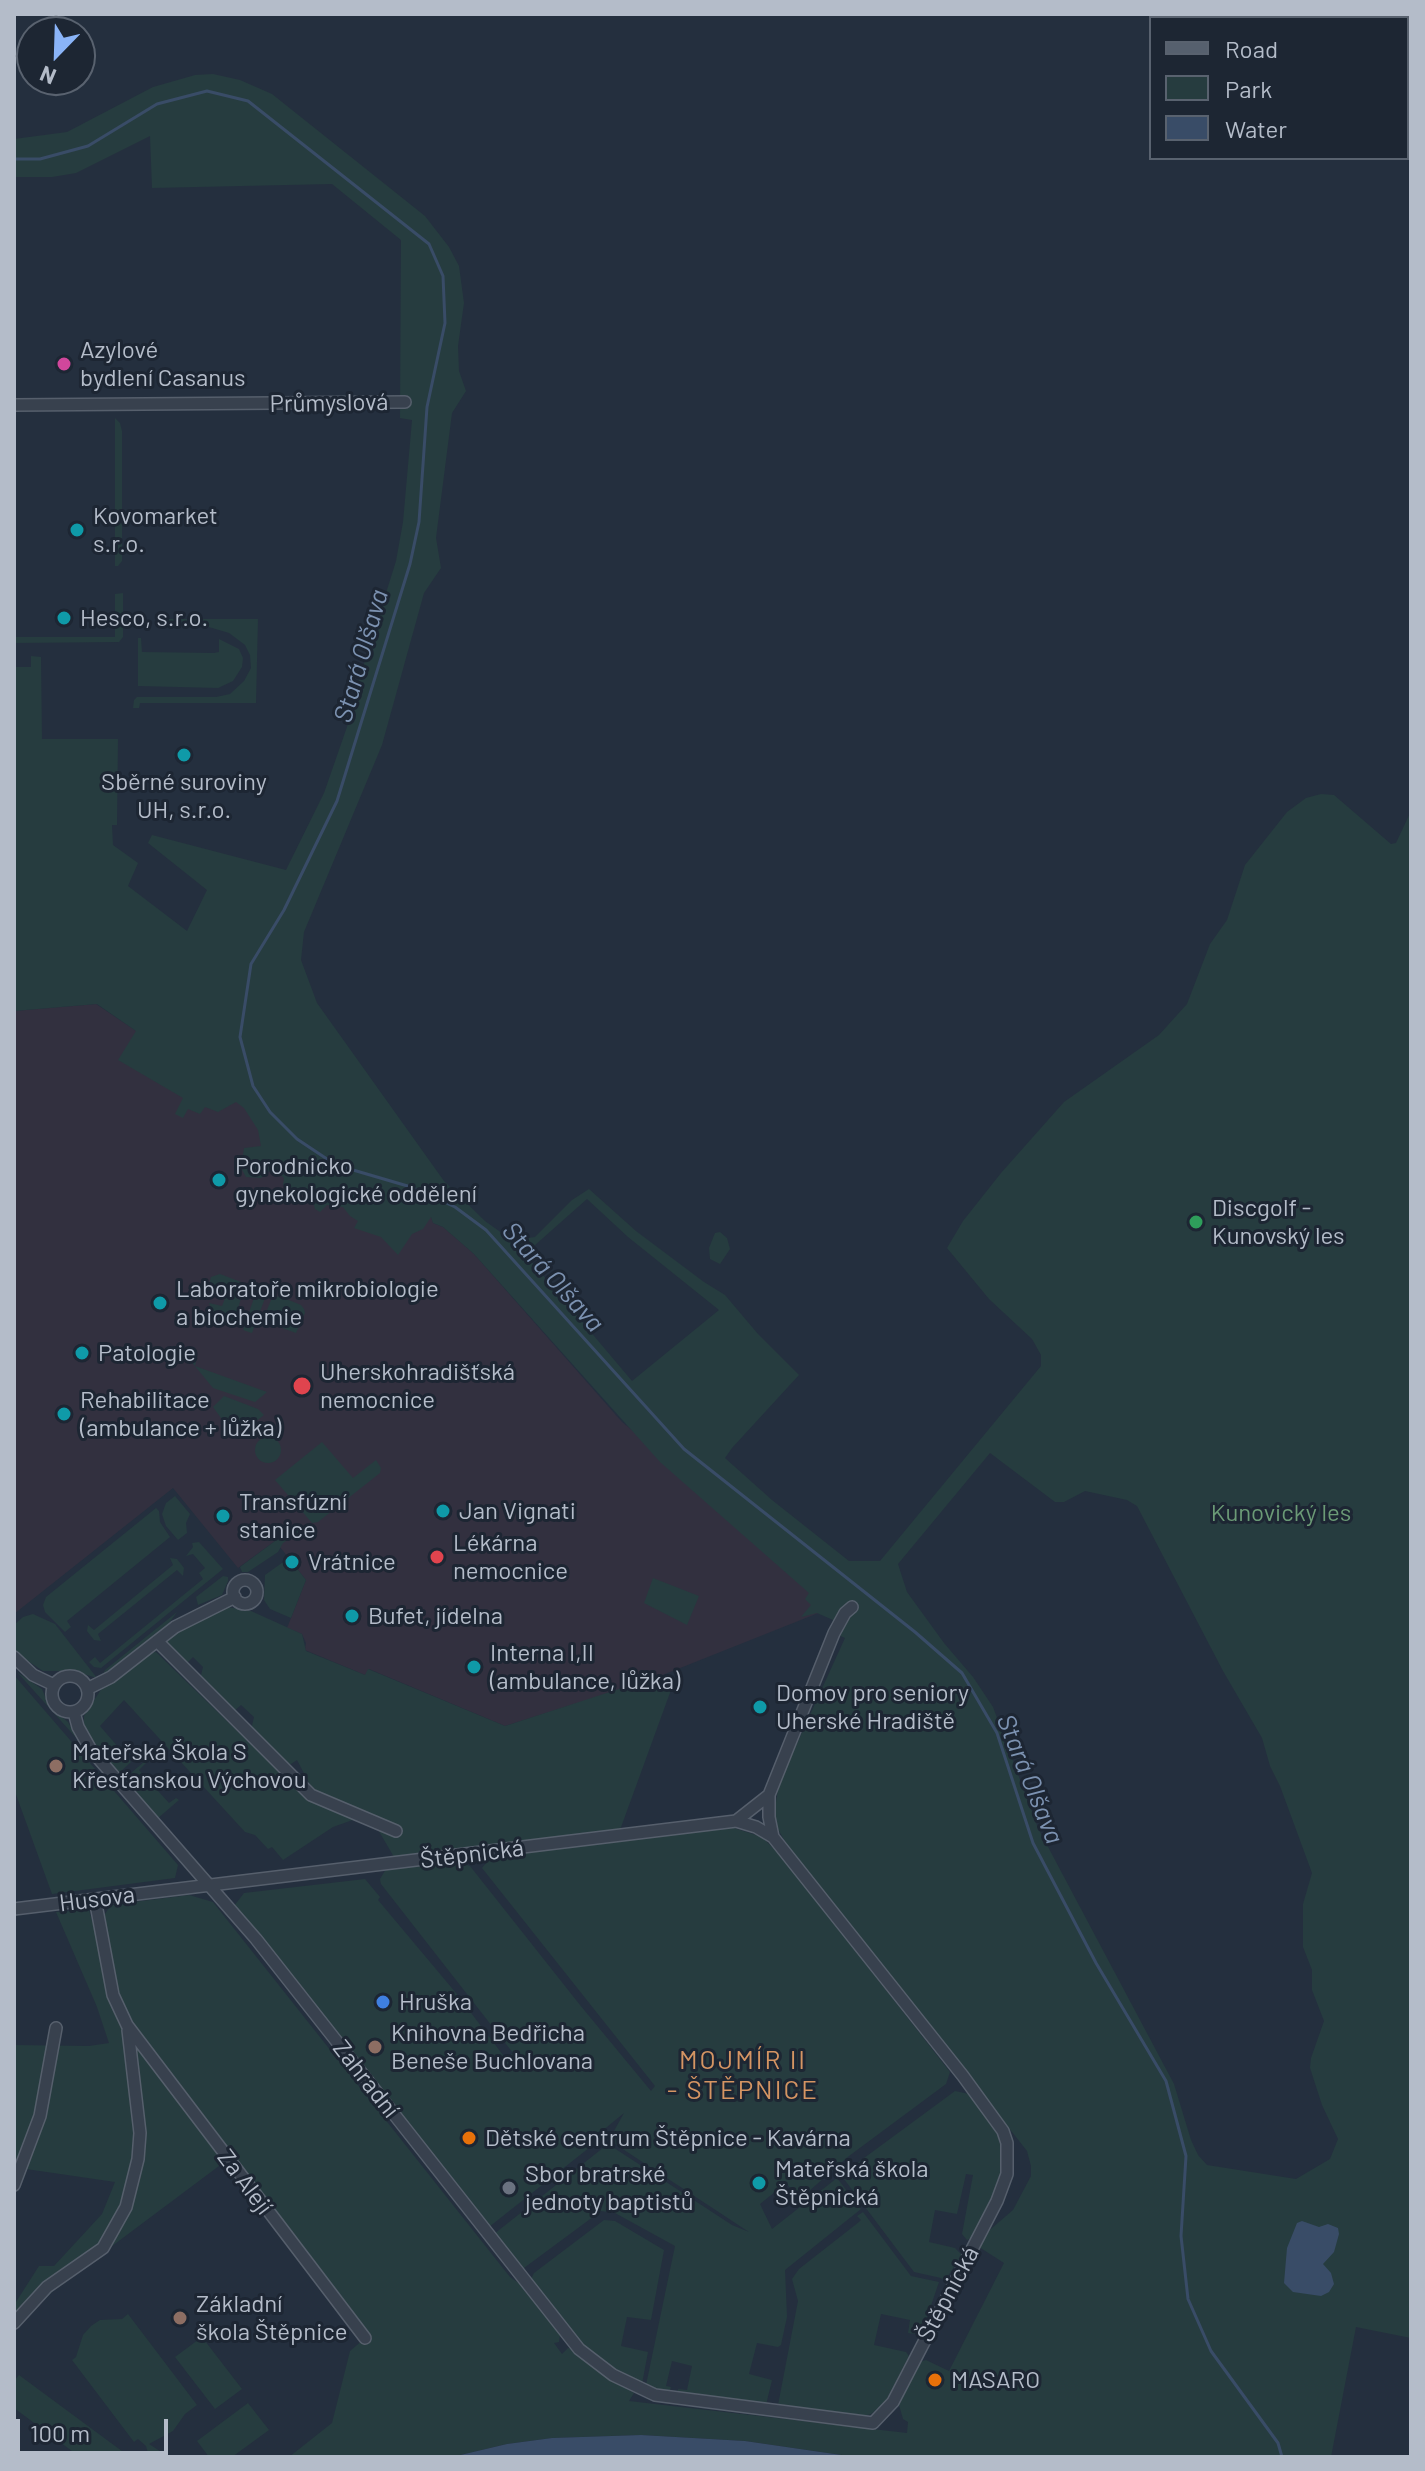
<!DOCTYPE html>
<meta charset="utf-8">
<style>
body{margin:0}
#map{position:relative;width:1425px;height:2471px;overflow:hidden;background:#242f3e;font-family:Barlow,sans-serif}
canvas{display:block}
.frame{position:absolute;inset:0;border:16px solid #b4bcc9;pointer-events:none}
.legend{position:absolute;left:1149px;top:16px;width:260px;height:144px;box-sizing:border-box;background:#1d2633;border:2px solid #59626f;margin:0;padding:10px 14px;list-style:none;font-size:24px;color:#b4bcc9}
.legend li{display:flex;align-items:center;gap:16px;height:40px}
.legend b{width:40px;border:2px solid #59626f}
.north{position:absolute;left:16px;top:16px;width:80px;height:80px;box-sizing:border-box;background:#1d2633;border:2px solid #59626f;border-radius:50%;rotate:203deg;font-size:22px;font-weight:700;line-height:32px;text-align:center;color:#b4bcc9}
.north::after{content:'';display:block;margin:auto;width:28px;height:36px;background:#8ab4f8;clip-path:polygon(50% 0,100% 100%,50% 72%,0 100%)}
.scale{position:absolute;left:16px;top:2419px;width:152px;height:36px;box-sizing:border-box;border:4px solid #b4bcc9;border-top:0;padding-left:10px;font-size:24px;line-height:28px;white-space:nowrap;color:#b4bcc9;-webkit-text-stroke:6px #1d2633;paint-order:stroke}
</style>
<div id="map">
<canvas width="1425" height="2471"></canvas>
<div class="frame"></div>
<ul class="legend">
<li><b style="height:10px;background:#56606e"></b>Road</li>
<li><b style="height:22px;background:#263c3f"></b>Park</li>
<li><b style="height:22px;background:#394c67"></b>Water</li>
</ul>
<div class="north">N</div>
<div class="scale">100 m</div>
</div>
<script>
const ctx = document.querySelector('canvas').getContext('2d');
ctx.lineJoin = 'round';
function fillPath(path, color) { ctx.fillStyle = color; ctx.fill(path, 'evenodd'); }
const poly = rows => new Path2D(rows.map(r => 'M' + r).join(''));
function trace(path, color, width, dash) { ctx.strokeStyle = color; ctx.lineWidth = width; ctx.lineCap = dash ? 'butt' : 'round'; ctx.setLineDash(dash || []); ctx.stroke(path); }
function drawText(font, color, halo, rows, align = 'center') {
  ctx.font = font + ' Barlow,sans-serif'; ctx.lineWidth = 6; ctx.setLineDash([]); ctx.textBaseline = 'middle'; ctx.strokeStyle = halo; ctx.fillStyle = color; for (const [text, x, y, turn = 0] of rows) {
    ctx.save(); ctx.translate(x, y); ctx.rotate((+turn || 0) * Math.PI / 180); ctx.textAlign = isNaN(turn) ? turn : align; if (halo) ctx.strokeText(text, 0, 0); ctx.fillText(text, 0, 0); ctx.restore();
  }
}
const medical = poly([
 [96,1004,239,1100,431,1216,433,1223,443,1227,474,1254,622,1422,846,1602,645,1682,505,1726,369,1669,365,1675,305,1650,306,1643,302,1634,287,1628,306,1580,280,1547,275,1541,238,1568,173,1488,14,1614,14,1011]
]);
const green = poly([
 [213,74,240,80,272,94,425,216,449,247,459,266,464,303,458,346,459,371,466,391,452,413,436,538,441,568,424,593,382,745,304,932,301,960,317,1003,444,1181,485,1221,513,1241,520,1242,521,1239,535,1237,572,1200,589,1189,636,1231,704,1282,725,1295,758,1334,799,1375,732,1448,725,1458,772,1500,849,1561,880,1561,1041,1366,1041,1355,1032,1339,989,1299,947,1248,963,1221,1001,1173,1064,1102,1159,1035,1187,1004,1210,944,1227,920,1245,865,1287,812,1306,798,1321,794,1334,795,1391,844,1396,843,1411,811,1411,2338,1356,2327,1331,2457,855,2457,745,2441,641,2435,552,2438,507,2444,452,2457,289,2457,332,2423,350,2351,370,2334,129,2017,118,1993,103,1917,111,1905,189,1895,213,1902,510,2277,520,2284,560,2335,559,2342,554,2343,562,2354,568,2348,572,2349,593,2367,634,2393,629,2401,907,2433,908,2422,903,2419,899,2405,908,2384,919,2362,926,2360,949,2371,1004,2263,979,2247,984,2235,1013,2210,1031,2176,1031,2166,1027,2151,790,1850,775,1824,774,1815,779,1783,845,1638,829,1631,833,1620,817,1613,801,1617,811,1605,805,1599,809,1593,660,1462,474,1254,443,1227,433,1223,431,1217,423,1229,412,1234,398,1255,381,1237,354,1228,358,1221,350,1216,343,1207,327,1205,320,1212,315,1209,312,1199,283,1185,284,1178,273,1168,261,1178,246,1177,241,1168,244,1148,261,1146,258,1130,244,1108,236,1102,218,1112,205,1107,200,1114,188,1109,183,1118,175,1114,183,1098,118,1060,136,1031,97,1004,14,1011,14,667,31,667,31,656,41,657,42,739,118,739,117,825,112,825,113,845,138,863,128,886,187,931,207,890,148,843,152,835,286,870,324,793,348,724,355,692,396,561,403,522,412,420,400,418,401,240,332,184,152,188,150,136,76,173,52,177,14,177,14,139,67,132,153,87,195,75],
 [587,1199,628,1237,719,1310,632,1381,525,1254],
 [990,1453,1055,1502,1064,1502,1085,1491,1127,1500,1137,1506,1223,1671,1262,1738,1270,1766,1280,1786,1312,1873,1303,1904,1303,1947,1312,1970,1312,1990,1324,2021,1311,2058,1310,2068,1322,2105,1338,2139,1330,2159,1296,2179,1207,2165,1198,2155,1191,2140,1174,2084,1038,1828,993,1707,973,1677,944,1643,907,1592,898,1564],
 [115,418,120,423,122,431,122,561,118,566,115,566],
 [123,593,123,637,119,642,14,643,14,637,115,637,115,594],
 [156,619,258,619,256,703,140,703,139,708,133,708,134,700,137,697,216,697,230,694,244,681,251,668,250,655,245,645,229,633,192,622,156,621],
 [138,638,141,638,142,652,214,653,219,652,219,639,239,649,243,658,242,667,233,681,218,688,138,686],
 [720,1232,727,1238,730,1249,720,1264,710,1259,709,1248,715,1233],
 [220,1274,241,1282,244,1287,233,1327,210,1319,212,1312,209,1303,222,1306,226,1296,211,1289,209,1284,211,1277],
 [260,1292,265,1298,252,1333,243,1330,255,1295],
 [279,1296,301,1305,304,1309,305,1313,296,1333,266,1322,265,1315,271,1300],
 [190,1355,197,1357,195,1366,267,1392,255,1402,213,1388,190,1360],
 [224,1396,258,1409,264,1415,240,1434,221,1418,213,1407],
 '255 1450a13 13 0 1 1 26 0a13 13 0 1 1-26 0Z',
 [322,1442,353,1478,376,1460,381,1468,380,1473,318,1522,312,1523,275,1480],
 [175,1496,190,1514,186,1523,187,1533,178,1540,166,1526,162,1514,166,1503],
 [156,1508,159,1511,160,1522,170,1537,67,1621,71,1627,65,1632,45,1612,43,1605,46,1597],
 [298,1524,298,1533,283,1543,278,1552,248,1572,242,1572,240,1567],
 [199,1542,223,1569,101,1668,94,1667,89,1662,95,1657,100,1663,203,1579,199,1573,205,1568,193,1554,186,1556,193,1547,192,1543],
 [170,1558,177,1559,184,1568,183,1576,177,1570,98,1634,101,1641,94,1640,87,1631,88,1625,94,1630,173,1565],
 [286,1560,292,1568,295,1566,306,1580,291,1618,270,1609,264,1600,265,1575],
 [223,1576,228,1577,228,1581,222,1595,198,1605,196,1597],
 [653,1578,699,1596,687,1625,644,1603],
 [227,1607,251,1611,302,1634,306,1651,365,1675,368,1669,505,1726,662,1675,671,1690,620,1830,394,1857,377,1828,361,1817,333,1827,283,1860,272,1847,268,1849,255,1835,245,1832,124,1700,100,1726,131,1762,118,1774,91,1742,84,1730,84,1716,102,1688,150,1653,156,1652,307,1799,321,1806,297,1760,291,1764,285,1763,251,1730,254,1717,241,1705,233,1712,200,1679,203,1667,193,1657,185,1665,166,1643,174,1633],
 [177,1612,167,1626,102,1676,105,1670],
 [33,1614,55,1624,97,1678,73,1671,43,1671,22,1657,14,1649,14,1625,23,1617],
 [17,1672,42,1689,49,1706,68,1722,79,1741],
 [14,1675,178,1865,175,1878,52,1894,14,1789],
 [145,1761,146,1763,139,1770,169,1803,176,1798,179,1800,157,1819,124,1779],
 [731,1827,762,1837,782,1857,950,2072,946,2084,849,2156,808,2192,798,2197,786,2183,760,2204,772,2229,837,2178,861,2209,785,2270,787,2317,781,2345,778,2347,757,2343,749,2374,772,2380,766,2405,677,2394,678,2389,687,2390,692,2366,672,2361,666,2386,671,2387,669,2393,646,2385,675,2246,615,2213,601,2211,524,2268,519,2266,494,2234,608,2144,732,2225,749,2232,609,2140,624,2113,596,2136,599,2140,489,2227,234,1906,244,1893,365,1879,380,1897,378,1900,456,1993,506,2059,513,2053,381,1884,380,1879,386,1869,453,1860,470,1866,580,2005,651,2091,655,2086,482,1868,492,1856],
 [89,1910,120,2019,223,2163,56,2288,14,2331,14,2305,39,2266,54,2266,102,2214,115,2182,26,2169,20,2166,14,2179,14,2045,89,2046,109,2043,97,2007,56,1912],
 [955,2091,969,2094,990,2121,997,2133,1002,2151,1001,2173,994,2195,971,2238,967,2240,962,2234,973,2175,966,2174,957,2214,935,2210,929,2242,955,2248,962,2255,944,2282,941,2278,914,2272,841,2175],
 [863,2212,911,2276,939,2282,921,2335,908,2333,910,2320,881,2314,874,2345,906,2352,909,2356,886,2401,871,2414,861,2417,778,2405,798,2301,792,2279,799,2269,859,2222,861,2220,857,2216],
 [604,2220,615,2221,664,2250,651,2320,627,2317,621,2346,648,2352,642,2384,611,2366,586,2348,531,2279,534,2273],
 [128,2314,197,2405,185,2414,173,2431,149,2444,169,2457,149,2457,146,2446,138,2439,134,2442,72,2360,76,2357,83,2335,91,2326,100,2320,122,2319],
 [202,2337,242,2389,215,2409,175,2357],
 [19,2375,88,2426,130,2457,80,2457,14,2408,14,2381],
 [248,2403,269,2430,232,2457,209,2457,197,2441]
]);
const water = poly([
 [1302,2221,1319,2227,1328,2224,1338,2228,1339,2234,1334,2252,1323,2264,1331,2273,1334,2284,1329,2292,1321,2296,1293,2292,1284,2283,1287,2248,1297,2223],
 [641,2435,745,2441,855,2457,452,2457,507,2444,552,2438]
]);
const stream = poly([
 [14,159,40,159,88,146,157,104,207,91,248,101,429,244,443,276,445,323,427,407,419,522,410,564,337,801,284,910,251,964,240,1037,253,1086,270,1112,297,1139,336,1165,411,1187,455,1207,486,1230,684,1449,915,1632,962,1673,997,1733,1033,1843,1096,1963,1166,2081,1186,2156,1181,2236,1188,2299,1211,2351,1278,2443,1282,2457]
]);
const minor = poly([
 [14,405,405,402],
 '233 1592a12 12 0 1 1 24 0a12 12 0 1 1-24 0Z',
 [157,1641,311,1795,396,1831],
 [14,1657,33,1675,54,1685],
 '52 1694a18 18 0 1 1 36 0a18 18 0 1 1-36 0Z',
 [87,1689,111,1677,175,1627,235,1597],
 [74,1712,78,1727,91,1750,256,1939,579,2349,613,2375,655,2395,873,2423,893,2402,997,2201,1007,2174,1007,2143,1003,2131,963,2076,773,1837,756,1827,736,1821],
 [773,1837,769,1817,769,1795,834,1633,845,1613,852,1607],
 [95,1899,113,1995,127,2025,365,2338],
 [14,1909,736,1821,769,1795],
 [14,2185,40,2116,56,2028],
 [14,2323,47,2287,103,2248,126,2207,138,2159,140,2133,128,2030]
]);
const primary = poly([
 [1296,14,1301,18],
 [1407,113,1411,117]
]);
const markers = [
 [64,364,8,"#d1479c"],
 [77,530,8,"#0f9aa8"],
 [64,618,8,"#0f9aa8"],
 [184,755,8,"#0f9aa8"],
 [219,1180,8,"#0f9aa8"],
 [1196,1222,8,"#2e9e5b"],
 [160,1303,8,"#0f9aa8"],
 [82,1353,8,"#0f9aa8"],
 [302,1386,10,"#e0444e"],
 [64,1414,8,"#0f9aa8"],
 [443,1511,8,"#0f9aa8"],
 [223,1516,8,"#0f9aa8"],
 [437,1557,8,"#e0444e"],
 [292,1562,8,"#0f9aa8"],
 [352,1616,8,"#0f9aa8"],
 [474,1667,8,"#0f9aa8"],
 [760,1707,8,"#0f9aa8"],
 [56,1766,8,"#8d6e63"],
 [383,2002,8,"#3f7fe0"],
 [375,2047,8,"#8d6e63"],
 [469,2138,8,"#e8710a"],
 [759,2183,8,"#0f9aa8"],
 [509,2188,8,"#6b7280"],
 [180,2318,8,"#8d6e63"],
 [935,2380,8,"#e8710a"]
];
const poiNames = [
 ["Azylové",80,350],
 ["bydlení Casanus",80,378],
 ["Kovomarket",93,516],
 ["s.r.o.",93,544],
 ["Hesco, s.r.o.",80,618],
 ["Sběrné suroviny",184,782,"center"],
 ["UH, s.r.o.",184,810,"center"],
 ["Porodnicko",235,1166],
 ["gynekologické oddělení",235,1194],
 ["Discgolf -",1212,1208],
 ["Kunovský les",1212,1236],
 ["Laboratoře mikrobiologie",176,1289],
 ["a biochemie",176,1317],
 ["Patologie",98,1353],
 ["Uherskohradišťská",320,1372],
 ["nemocnice",320,1400],
 ["Rehabilitace",80,1400],
 ["(ambulance + lůžka)",80,1428],
 ["Transfúzní",239,1502],
 ["stanice",239,1530],
 ["Jan Vignati",459,1511],
 ["Lékárna",453,1543],
 ["nemocnice",453,1571],
 ["Vrátnice",308,1562],
 ["Bufet, jídelna",368,1616],
 ["Interna I,II",490,1653],
 ["(ambulance, lůžka)",490,1681],
 ["Domov pro seniory",776,1693],
 ["Uherské Hradiště",776,1721],
 ["Mateřská Škola S",72,1752],
 ["Křesťanskou Výchovou",72,1780],
 ["Hruška",399,2002],
 ["Knihovna Bedřicha",391,2033],
 ["Beneše Buchlovana",391,2061],
 ["Dětské centrum Štěpnice - Kavárna",485,2138],
 ["Mateřská škola",775,2169],
 ["Štěpnická",775,2197],
 ["Sbor bratrské",525,2174],
 ["jednoty baptistů",525,2202],
 ["Základní",196,2304],
 ["škola Štěpnice",196,2332],
 ["MASARO",951,2380]
];
const streetNames = [
 ["Průmyslová",329,403,-1],
 ["Štěpnická",472,1854,-7],
 ["Husova",97,1899,-7],
 ["Zahradní",366,2079,52],
 ["Za Alejí",245,2182,53],
 ["Štěpnická",948,2294,-62]
];
const parkNames = [
 ["Kunovický les",1281,1513]
];
const waterNames = [
 ["Stará Olšava",361,656,-74],
 ["Stará Olšava",553,1277,48],
 ["Stará Olšava",1030,1779,68]
];
const neighbourhoodNames = [
 ["MOJMÍR II",743,2060],
 ["- ŠTĚPNICE",743,2090]
];
fillPath(medical, '#32303f');
fillPath(green, '#263c3f');
fillPath(water, '#394c67');
trace(stream, '#394c67', 3);
trace(minor, '#565f6c', 14);
trace(primary, '#414a57', 21);
trace(minor, '#38414e', 11);
trace(primary, '#56606e', 18);
for (const [x, y, r, color] of markers) { const dot = new Path2D(); dot.arc(x, y, r, 0, 2 * Math.PI); ctx.fillStyle = color; ctx.fill(dot); trace(dot, '#1d2633', 3); }
drawText('24px', '#b4bcc9', '#1d2633', poiNames, 'left');
drawText('24px', '#b4bcc9', '#1d2633', streetNames);
drawText('24px', '#6b9a76', '#1d2633', parkNames);
drawText('italic 26px', '#7c92b1', '#1d2633', waterNames);
ctx.letterSpacing = '2px';
drawText('26px', '#d59563', '#1d2633', neighbourhoodNames);
ctx.letterSpacing = '0px';
</script>
